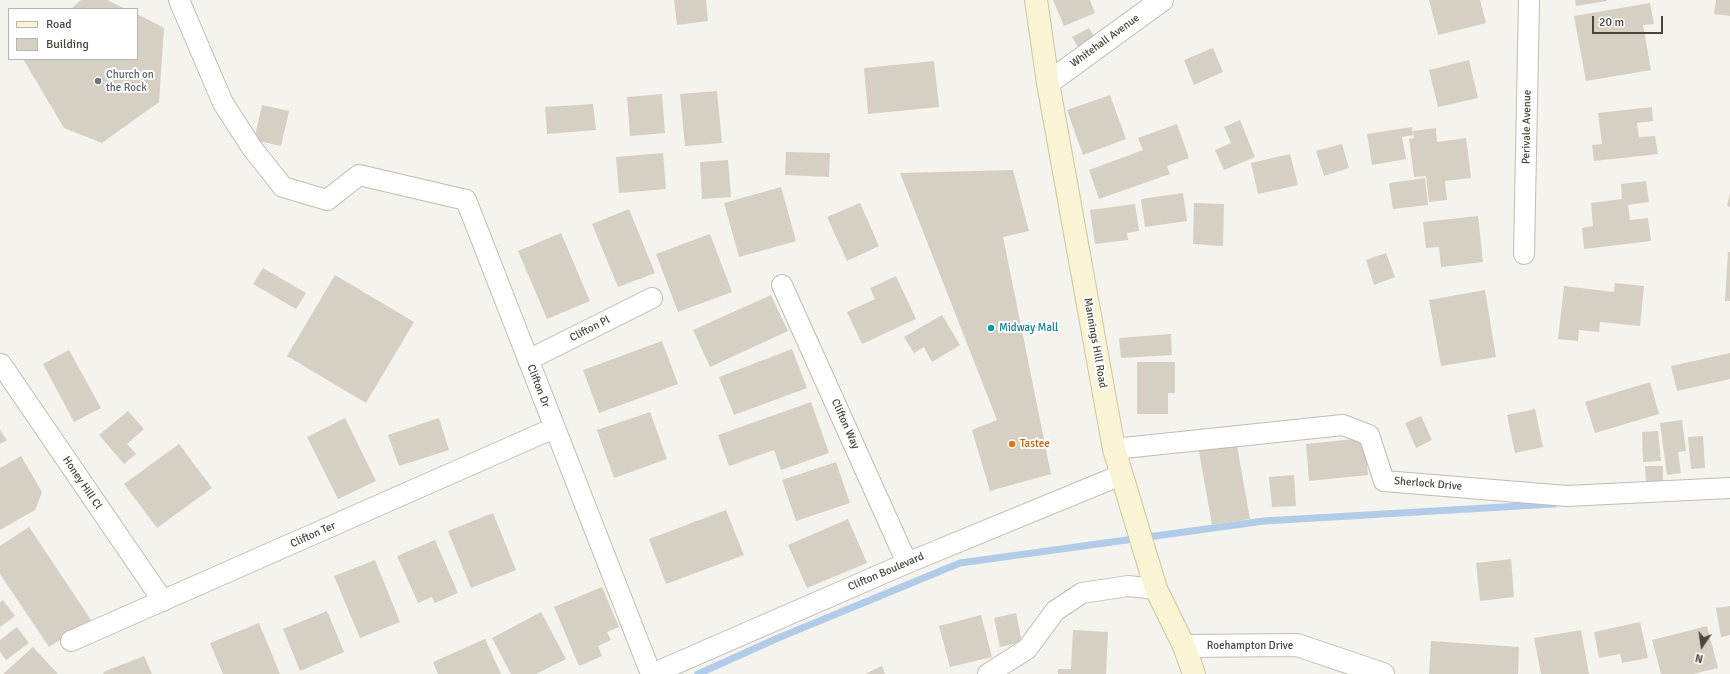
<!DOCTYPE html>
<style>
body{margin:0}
#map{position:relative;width:1730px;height:674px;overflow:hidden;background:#f5f3ed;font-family:Signika,sans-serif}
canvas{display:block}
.legend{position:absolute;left:8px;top:8px;width:130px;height:52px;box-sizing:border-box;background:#fff;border:1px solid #b6b5b1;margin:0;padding:5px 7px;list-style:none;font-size:12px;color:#49453b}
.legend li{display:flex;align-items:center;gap:8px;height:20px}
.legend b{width:20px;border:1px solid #b6b5b1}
.north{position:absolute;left:1682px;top:626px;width:40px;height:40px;-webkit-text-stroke:3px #fff;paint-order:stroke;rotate:193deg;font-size:11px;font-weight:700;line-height:16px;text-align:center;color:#49453b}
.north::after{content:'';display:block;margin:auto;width:14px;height:18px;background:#49453b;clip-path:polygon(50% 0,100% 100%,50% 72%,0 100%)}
.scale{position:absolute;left:1592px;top:16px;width:71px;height:18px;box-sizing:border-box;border:2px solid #49453b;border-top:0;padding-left:5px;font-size:12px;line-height:14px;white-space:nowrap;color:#49453b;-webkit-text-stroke:3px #fff;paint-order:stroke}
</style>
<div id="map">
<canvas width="1730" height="674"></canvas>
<ul class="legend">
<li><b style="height:5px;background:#f9f4d3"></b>Road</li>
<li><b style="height:11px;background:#d5d0c3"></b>Building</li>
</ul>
<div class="north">N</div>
<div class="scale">20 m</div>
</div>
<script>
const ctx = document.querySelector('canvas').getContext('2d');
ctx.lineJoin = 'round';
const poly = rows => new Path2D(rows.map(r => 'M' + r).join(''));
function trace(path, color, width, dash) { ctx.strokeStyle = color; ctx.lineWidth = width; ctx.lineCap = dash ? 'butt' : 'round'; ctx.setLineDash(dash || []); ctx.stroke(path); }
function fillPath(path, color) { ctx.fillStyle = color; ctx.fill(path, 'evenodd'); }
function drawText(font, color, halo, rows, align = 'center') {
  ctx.font = font + ' Signika,sans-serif'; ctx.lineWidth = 4; ctx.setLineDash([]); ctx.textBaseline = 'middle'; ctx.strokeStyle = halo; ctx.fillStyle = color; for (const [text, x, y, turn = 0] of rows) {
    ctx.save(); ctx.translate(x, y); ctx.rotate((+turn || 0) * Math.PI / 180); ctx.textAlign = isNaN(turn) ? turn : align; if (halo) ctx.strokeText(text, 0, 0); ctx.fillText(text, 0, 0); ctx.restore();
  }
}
const stream = poly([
 [698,674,778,638,960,563,1264,521,1554,504]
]);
const building = poly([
 [81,0,107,0,126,9,71,9],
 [674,0,706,0,708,21,677,25],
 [1053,0,1090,0,1095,13,1064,26],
 [1429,0,1480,0,1486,23,1438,35],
 [1575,0,1607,0,1607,1,1576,6],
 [1716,0,1730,0,1730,16,1714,14],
 [1650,3,1654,24,1643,25,1651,70,1586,81,1574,16],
 [137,14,164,28,159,102,102,143,64,128,23,59,137,59],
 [1089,28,1096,39,1079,49,1072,37],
 [1213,48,1223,72,1194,85,1184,60],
 [1469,60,1478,98,1438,107,1429,70],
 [934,61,939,107,868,114,864,68],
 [717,91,722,143,685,146,680,94],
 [662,94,665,133,630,136,627,97],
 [1110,95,1126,139,1083,155,1067,110],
 [593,104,596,130,547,134,545,107],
 [262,105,289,111,281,146,254,140],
 [1652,107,1653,121,1637,123,1639,137,1655,136,1658,154,1594,161,1592,145,1602,144,1598,113],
 [1240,120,1255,157,1224,170,1215,150,1231,143,1224,127],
 [1177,124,1189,158,1167,166,1170,174,1099,199,1089,170,1143,150,1138,138],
 [1412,127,1413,135,1402,137,1406,159,1372,165,1367,134],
 [1436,128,1437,142,1466,138,1471,178,1445,181,1447,200,1429,202,1426,176,1414,177,1409,139,1414,138,1413,131],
 [1342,144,1349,168,1324,176,1316,151],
 [786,152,830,153,829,177,785,175],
 [663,153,666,189,619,193,616,157],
 [1290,154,1298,185,1258,194,1251,163],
 [728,160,731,197,702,199,700,162],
 [1013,170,1029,231,1003,237,1051,474,990,491,972,430,997,420,900,173],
 [1425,178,1428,205,1393,209,1389,183],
 [1646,181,1649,202,1628,205,1630,220,1648,218,1651,241,1584,249,1582,228,1593,226,1591,203,1622,199,1621,184],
 [781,187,796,241,739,257,724,203],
 [1183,193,1187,221,1145,227,1141,199],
 [1730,193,1730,207,1727,206],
 [860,203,879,246,847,261,827,217],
 [1194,203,1224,204,1223,246,1193,244],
 [1135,204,1139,231,1127,233,1128,240,1095,244,1090,210],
 [629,209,655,273,618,287,592,224],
 [1478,216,1483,262,1441,267,1439,247,1426,248,1423,222],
 [561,233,590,301,547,319,518,251],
 [710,234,732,292,678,312,656,254],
 [1728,252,1730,252,1730,301,1725,301],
 [1386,253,1395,277,1374,285,1366,260],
 [263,268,306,293,296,309,253,284],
 [335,275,414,322,366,403,287,356],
 [896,276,916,319,862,344,847,312,875,299,870,288],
 [1615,283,1644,286,1640,326,1600,322,1599,332,1579,330,1578,341,1558,339,1564,286,1614,292],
 [1485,290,1496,357,1441,366,1429,300],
 [771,295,788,331,710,367,693,330],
 [942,315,960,345,932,362,924,347,914,353,904,337],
 [1171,334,1172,355,1121,358,1119,338],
 [662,341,678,384,599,413,583,370],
 [792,349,807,388,734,415,719,377],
 [69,350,101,408,74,422,43,364],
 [1730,353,1730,379,1677,391,1671,366],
 [1137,362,1175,362,1175,393,1168,393,1168,414,1137,414],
 [1650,382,1659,414,1595,433,1585,402],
 [811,402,829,453,781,470,774,450,729,466,718,435],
 [1535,409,1543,447,1515,453,1507,415],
 [128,411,144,429,127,444,136,454,124,464,99,435],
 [650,412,667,459,614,478,597,430],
 [1421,416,1432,440,1416,448,1405,423],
 [345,418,376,481,338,499,307,437],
 [439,418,449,450,399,466,388,435],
 [1682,420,1686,451,1678,452,1681,473,1667,475,1660,423],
 [0,430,7,440,0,444],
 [1658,431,1661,461,1643,462,1642,432],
 [1703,436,1705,468,1691,469,1688,437],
 [1364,438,1368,475,1309,481,1306,444],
 [1236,440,1250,519,1212,525,1198,446],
 [179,444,212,488,157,528,124,484],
 [21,456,42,492,35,510,0,530,0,468],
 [836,462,850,503,796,521,782,480],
 [1645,466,1663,466,1663,482,1646,483],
 [1294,475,1296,506,1272,507,1269,477],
 [726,510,744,555,666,584,649,539],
 [493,513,516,570,471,588,448,531],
 [848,519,867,563,807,588,788,545],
 [29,527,91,620,49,647,0,574,0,546],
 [435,540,458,593,435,603,432,597,418,603,397,556],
 [1511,559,1514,597,1480,601,1476,563],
 [375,560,400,622,360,638,334,576],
 [602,587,619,627,607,632,611,640,598,646,602,656,579,666,554,607],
 [3,600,15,616,0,627,0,602],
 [1730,606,1730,635,1721,637,1716,608],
 [327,611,344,652,300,671,283,629],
 [541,612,566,659,536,674,511,674,492,638],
 [1016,613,1022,642,1000,647,994,618],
 [981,615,992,657,950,667,939,626],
 [1640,622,1648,658,1622,663,1620,654,1599,658,1594,632],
 [259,623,280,674,223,674,210,643],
 [1707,626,1718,668,1693,674,1661,674,1652,640],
 [17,627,29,643,6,660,0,652,0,640],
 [1073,630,1108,632,1106,674,1058,674,1058,669,1071,669],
 [1581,630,1589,674,1541,674,1534,638],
 [485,639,501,674,438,674,433,662],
 [1431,641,1519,647,1518,674,1429,674],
 [33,647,58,674,3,674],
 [144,656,152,674,104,674,103,672],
 [882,666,885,674,865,674]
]);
const minor = poly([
 [179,0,223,103,252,148,283,187,327,200,359,175,466,200,651,674],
 [1524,254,1529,0],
 [782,285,907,563],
 [528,360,652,298],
 [1,364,163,601],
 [1114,449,1343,425,1369,435,1384,481,1567,496,1730,488],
 [71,641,554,428],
 [652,674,907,563,1121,475],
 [988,674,1027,649,1055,611,1082,593,1128,586,1156,589]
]);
const tertiary = poly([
 [1048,83,1162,0],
 [1184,646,1297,645,1383,674]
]);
const secondary = poly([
 [1036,0,1048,83,1114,449,1156,589,1184,646,1194,674]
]);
const markers = [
 [98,81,4,"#6b7280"],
 [991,328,4,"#0f9aa8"],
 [1012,444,4,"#e8710a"]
];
const streetNames = [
 ["Whitehall Avenue",1105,41,-36],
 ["Perivale Avenue",1527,127,-89],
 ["Clifton Pl",590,329,-27],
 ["Mannings Hill Road",1095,343,80],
 ["Clifton Dr",538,386,69],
 ["Clifton Way",845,424,66],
 ["Honey Hill Cl",82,483,56],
 ["Sherlock Drive",1428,484,5],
 ["Clifton Ter",313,535,-24],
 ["Clifton Boulevard",886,572,-23],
 ["Roehampton Drive",1250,646]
];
const worshipNames = [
 ["Church on",106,75],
 ["the Rock",106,88]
];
const cultureNames = [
 ["Midway Mall",999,328]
];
const foodNames = [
 ["Tastee",1020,444]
];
trace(stream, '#b1cce9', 7);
fillPath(building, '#d5d0c3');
trace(minor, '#bfbcb0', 22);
trace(tertiary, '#bfbcb0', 24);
trace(secondary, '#ccc5a0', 24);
trace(minor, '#fff', 20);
trace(tertiary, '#fff', 22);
trace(secondary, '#f9f4d3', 22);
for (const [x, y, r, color] of markers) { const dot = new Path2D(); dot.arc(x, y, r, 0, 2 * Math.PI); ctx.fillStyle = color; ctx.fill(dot); trace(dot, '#fff', 1.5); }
drawText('11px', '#49453b', '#fff', streetNames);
drawText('11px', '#5b616d', '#fff', worshipNames, 'left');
drawText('11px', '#0d838f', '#fff', cultureNames, 'left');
drawText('11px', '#c56008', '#fff', foodNames, 'left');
</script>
